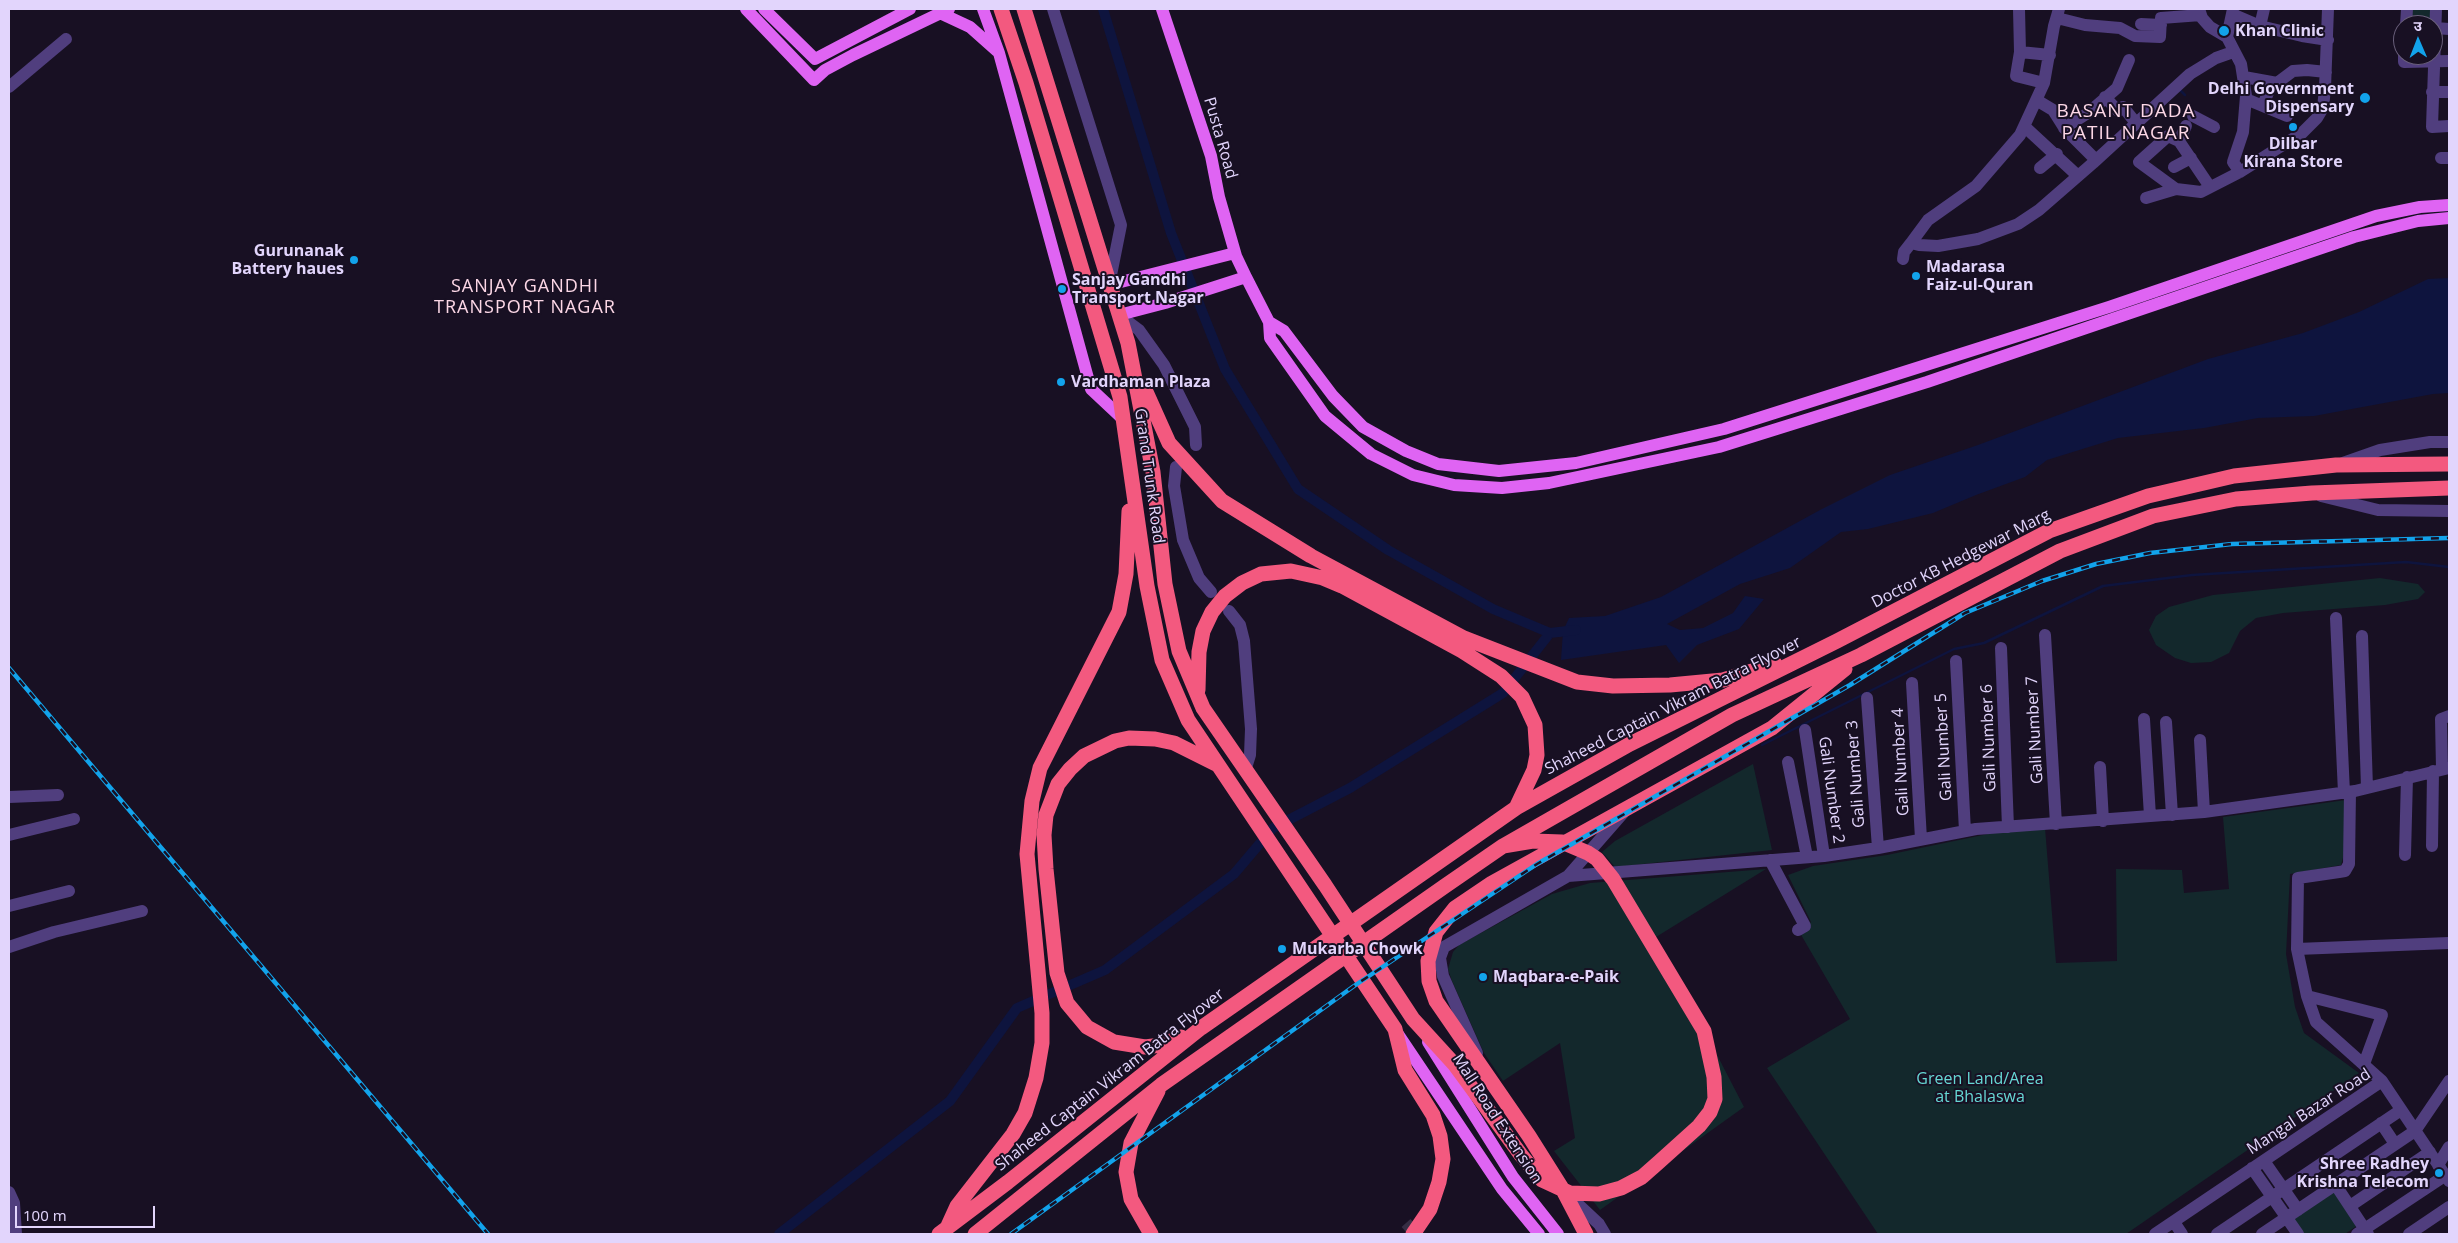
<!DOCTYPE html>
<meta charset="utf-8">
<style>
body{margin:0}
#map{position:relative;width:2458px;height:1243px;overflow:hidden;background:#181023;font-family:"Open Sans","Noto Sans Devanagari",sans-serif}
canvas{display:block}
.frame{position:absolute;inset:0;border:10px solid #e2d5fc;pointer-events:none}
.north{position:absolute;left:2393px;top:15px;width:50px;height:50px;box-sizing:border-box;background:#181023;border:1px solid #695f7a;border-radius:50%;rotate:359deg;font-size:14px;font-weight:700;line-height:20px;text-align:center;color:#e2d5fc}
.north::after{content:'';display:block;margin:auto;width:18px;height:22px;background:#12a3eb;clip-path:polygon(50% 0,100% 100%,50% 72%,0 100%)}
.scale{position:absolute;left:15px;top:1206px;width:140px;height:22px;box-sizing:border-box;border:2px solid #e2d5fc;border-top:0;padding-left:6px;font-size:15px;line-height:18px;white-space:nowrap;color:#e2d5fc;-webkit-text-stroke:4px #181023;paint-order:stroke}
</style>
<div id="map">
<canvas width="2458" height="1243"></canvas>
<div class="frame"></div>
<div class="north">उ</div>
<div class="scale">100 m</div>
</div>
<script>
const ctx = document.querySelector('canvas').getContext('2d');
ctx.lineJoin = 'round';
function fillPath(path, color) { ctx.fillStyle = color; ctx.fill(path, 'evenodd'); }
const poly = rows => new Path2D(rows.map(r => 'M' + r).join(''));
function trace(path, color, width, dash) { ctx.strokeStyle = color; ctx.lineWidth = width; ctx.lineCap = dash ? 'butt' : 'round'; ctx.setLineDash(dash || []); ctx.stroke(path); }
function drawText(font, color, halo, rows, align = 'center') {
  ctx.font = font + ' "Open Sans",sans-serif'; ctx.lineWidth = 4; ctx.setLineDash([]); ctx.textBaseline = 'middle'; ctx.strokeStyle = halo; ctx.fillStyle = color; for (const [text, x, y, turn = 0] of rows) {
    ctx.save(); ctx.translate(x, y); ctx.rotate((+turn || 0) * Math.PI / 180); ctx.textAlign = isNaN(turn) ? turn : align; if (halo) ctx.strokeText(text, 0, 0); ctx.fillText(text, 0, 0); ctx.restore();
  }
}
const green = poly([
 [2412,9,2432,9,2431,25,2411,25],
 [2380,578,2418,584,2425,592,2418,599,2385,605,2283,613,2256,618,2240,631,2229,653,2211,662,2191,663,2175,658,2156,645,2149,630,2156,616,2169,607,2213,595],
 [1753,764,1772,850,1615,867,1602,852,1615,841],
 [2346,800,2346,846,2341,865,2290,874,2286,954,2295,1007,2304,1033,2359,1073,2126,1234,1878,1234,1767,1068,1850,1019,1800,933,1811,922,1788,875,1813,866,1887,855,2007,830,2045,828,2056,963,2117,961,2116,869,2182,870,2184,893,2229,889,2223,817],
 [1766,869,1656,937,1744,1107,1600,1210,1554,1151,1575,1138,1560,1043,1503,1081,1484,1053,1452,981,1448,969,1453,952,1459,945,1552,894,1590,883],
 [2333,1189,2358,1225,2345,1234,2303,1234,2291,1218]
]);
const water = poly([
 [2449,278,2449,393,2433,394,2314,416,2258,418,2204,428,2118,438,2047,460,2025,477,1976,495,1933,513,1868,529,1841,532,1790,568,1740,584,1667,624,1680,630,1703,628,1733,613,1745,596,1764,599,1739,629,1697,645,1679,663,1666,645,1561,660,1563,631,1569,618,1605,616,1661,597,1820,510,1890,475,1978,445,2208,359,2303,333,2359,312,2428,279]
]);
const stream = poly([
 [2179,89,2185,95],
 [1762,745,1954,649,1984,643,2103,586,2192,575,2406,562,2449,567]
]);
const canal = poly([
 [1103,9,1171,233,1225,369,1298,489,1388,550,1493,609,1550,633],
 [779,1234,950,1101,1017,1008,1105,970,1234,874,1273,828,1350,788,1503,693,1550,633,1576,630]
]);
const minorTunnel = poly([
 [1406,1223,1416,1234]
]);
const minor = poly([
 [1053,9,1121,225,1109,285],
 [2019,9,2020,52,2016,76,2044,83],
 [2199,9,2202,18,2210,27,2227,37],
 [2233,9,2227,37,2241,64,2246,96,2243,132,2233,162,2240,172],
 [2436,9,2432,127,2449,126],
 [2232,14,2260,26,2302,36,2328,40],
 [2057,18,2085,25,2120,28,2135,36,2160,37,2161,18,2201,15],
 [2141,24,2161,25],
 [2406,25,2407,9],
 [2260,26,2264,9],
 [2435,28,2449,29],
 [2020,52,2050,55],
 [2404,55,2404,62,2449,61],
 [2244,77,2277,83,2293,71,2307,70,2326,72],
 [9,87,66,39],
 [2432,92,2449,92],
 [2105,97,2118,111,2123,107,2136,123],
 [2246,99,2287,116],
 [2038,101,2053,110,2065,129,2096,160],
 [2263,105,2272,83],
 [2193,116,2214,127],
 [2186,126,2179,141,2210,187],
 [2025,127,2078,176],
 [2064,128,2088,113,2117,88,2129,60],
 [2441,158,2449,158],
 [2174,167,2191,158],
 [2040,168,2057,154],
 [2176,189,2139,162,2168,136,2179,141],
 [2146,198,2176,189,2201,192,2240,172,2302,133,2317,118,2323,108,2325,88,2328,9],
 [1911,243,1928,220,1976,186,2020,135,2044,83,2054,26,2059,9],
 [1903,259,1904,252,1911,243,1919,245,1938,246,1978,239,2018,224,2039,210,2093,163,2190,74,2216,58,2233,52],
 [1119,315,1139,330,1164,365,1195,427,1196,445],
 [2343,463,2380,450,2430,442,2449,442],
 [1176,467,1174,486,1183,540,1199,578,1211,592],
 [2321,496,2378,510,2449,511],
 [1229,611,1240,625,1244,641,1251,729,1250,755,1245,771],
 [2336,618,2344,793],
 [2045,635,2056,824],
 [2362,636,2367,788],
 [2001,648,2008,827],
 [1956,661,1965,831],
 [1912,683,1921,839],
 [1867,698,1878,848],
 [2144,719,2150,816],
 [2166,722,2172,815],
 [1805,730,1824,856],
 [2200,740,2204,812],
 [1788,762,1807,857],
 [2100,767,2103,821],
 [2442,769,2441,719,2449,716],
 [2350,792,2349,864,2345,871,2339,872,2298,878,2297,949,2307,996,2316,1022,2382,1081],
 [9,797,58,795],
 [9,835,74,819],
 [2432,846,2433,771],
 [2405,855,2407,777],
 [1770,860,1805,926,1798,930],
 [1568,876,1824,856,1878,848,1976,829,2204,812,2355,791,2449,768],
 [9,906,69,891],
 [9,947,54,932,142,911],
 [2297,949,2449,943],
 [2307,996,2382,1015,2364,1064],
 [1477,1053,1443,976,1440,958,1444,947,1568,876,1624,812],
 [2381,1123,2395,1144],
 [2264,1161,2298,1210],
 [2438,1165,2449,1147],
 [2252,1168,2298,1234],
 [2335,1184,2368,1234],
 [9,1192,14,1203,16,1234],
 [1568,1195,1599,1224,1605,1234],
 [2350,1206,2430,1152],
 [2174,1222,2182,1234],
 [2155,1234,2382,1081,2449,1181],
 [2217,1234,2401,1110],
 [2262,1234,2415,1131,2449,1081],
 [2357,1234,2446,1175],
 [2409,1234,2449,1207]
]);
const major = poly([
 [746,9,814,80,825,70,853,55,949,9],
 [764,9,815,59,910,9],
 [983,9,999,53,1091,389,1123,419],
 [1162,9,1211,156,1219,197,1236,256,1246,277],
 [940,13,970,27,997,51],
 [1109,285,1235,253],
 [1119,315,1165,303,1246,277,1269,322,1270,338,1325,416,1371,454,1413,475,1454,485,1502,488,1549,483,1719,447,1927,382,2354,237,2418,221,2449,218],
 [1269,322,1284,331,1333,396,1363,427,1406,451,1438,464,1499,471,1576,463,1724,429,2109,307,2376,216,2420,207,2449,205],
 [1398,1034,1502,1189,1539,1234],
 [1428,1042,1513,1177,1558,1234]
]);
const highway = poly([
 [1001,9,1026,83,1120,397,1147,586,1162,660,1188,720,1395,1029,1405,1070,1433,1115,1440,1136,1443,1159,1439,1182,1430,1209,1413,1234],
 [1024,9,1128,343,1153,472,1165,584,1179,651,1203,708,1325,885,1413,1019,1455,1065,1521,1155,1542,1180,1570,1193,1599,1194,1621,1188,1642,1177,1659,1162,1699,1126,1710,1112,1715,1099,1714,1077,1704,1031,1613,879,1597,859,1588,853,1562,842,1533,841,1503,846],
 [1143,385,1169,443,1222,501,1311,556,1464,638,1577,682,1613,686,1670,685,1723,680,1775,664],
 [1198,690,1199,652,1203,631,1212,612,1225,596,1242,583,1261,574,1291,571,1323,578,1342,586,1462,651,1501,676,1522,697,1535,725,1537,755,1534,770,1516,808],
 [1181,1037,1161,1045,1145,1047,1114,1042,1087,1027,1067,1003,1057,973,1046,869,1044,835,1046,815,1058,784,1070,769,1084,756,1115,741,1129,738,1155,739,1174,743,1218,765],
 [947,1228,957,1206,1013,1134,1025,1113,1036,1078,1042,1043,1042,1013,1027,854,1032,801,1040,768,1119,612,1126,574,1129,511],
 [939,1234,1008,1182,1201,1028,1516,808,1630,744,1837,641,2049,531,2148,496,2234,476,2336,465,2449,464],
 [975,1234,1161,1085,1445,886,1503,846,1732,715,1861,655,2060,551,2153,516,2236,499,2312,493,2449,488],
 [1151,1234,1131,1199,1126,1172,1131,1143,1158,1091],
 [1586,1234,1563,1190,1529,1136,1436,1001,1429,981,1428,961,1436,932,1455,908,1492,883,1772,728,1845,669]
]);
const rail = poly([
 [9,668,488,1234],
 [1011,1234,1354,986,1537,864,1850,685,1965,613,2042,581,2096,564,2150,553,2232,544,2449,538]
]);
const markers = [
 [2224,31,6,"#12a3eb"],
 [2365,98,6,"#12a3eb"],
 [2293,127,5,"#12a3eb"],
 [354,260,5,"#12a3eb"],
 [1916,276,5,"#12a3eb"],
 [1062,289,5,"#12a3eb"],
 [1061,382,5,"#12a3eb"],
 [1282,949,5,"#12a3eb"],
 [1483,977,5,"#12a3eb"],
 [2439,1173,5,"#12a3eb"]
];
const poiNames = [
 ["Khan Clinic",2235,31],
 ["Delhi Government",2354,89,"right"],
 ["Dispensary",2354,107,"right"],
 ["Dilbar",2293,144,"center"],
 ["Kirana Store",2293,162,"center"],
 ["Gurunanak",344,251,"right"],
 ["Battery haues",344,269,"right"],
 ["Madarasa",1926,267],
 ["Faiz-ul-Quran",1926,285],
 ["Sanjay Gandhi",1072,280],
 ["Transport Nagar",1072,298],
 ["Vardhaman Plaza",1071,382],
 ["Mukarba Chowk",1292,949],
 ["Maqbara-e-Paik",1493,977],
 ["Shree Radhey",2429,1164,"right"],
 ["Krishna Telecom",2429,1182,"right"]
];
const streetNames = [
 ["Pusta Road",1220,138,74],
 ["Grand Trunk Road",1149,476,82],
 ["Doctor KB Hedgewar Marg",1961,559,-27],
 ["Shaheed Captain Vikram Batra Flyover",1673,706,-27],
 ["Gali Number 7",2035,730,-93],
 ["Gali Number 6",1989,738,-92],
 ["Gali Number 5",1944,747,-93],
 ["Gali Number 4",1901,762,-93],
 ["Gali Number 3",1856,774,-94],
 ["Gali Number 2",1831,790,82],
 ["Shaheed Captain Vikram Batra Flyover",1110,1080,-38],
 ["Mangal Bazar Road",2309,1112,-33],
 ["Mall Road Extension",1497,1119,57]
];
const parkNames = [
 ["Green Land/Area",1980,1079],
 ["at Bhalaswa",1980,1097]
];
const neighbourhoodNames = [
 ["SANJAY GANDHI",525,287],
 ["TRANSPORT NAGAR",525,308]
];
const quarterNames = [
 ["BASANT DADA",2126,112],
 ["PATIL NAGAR",2126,134]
];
fillPath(green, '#13282c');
fillPath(water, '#0e143e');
trace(stream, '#0e143e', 2.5);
trace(canal, '#0e143e', 10);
trace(minorTunnel, '#362e44', 12, [12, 6]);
trace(minor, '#503e7e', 12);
trace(major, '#df64f3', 12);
trace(highway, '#f3597f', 15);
trace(rail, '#12a3eb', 4.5);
trace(rail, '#181023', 2.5, [8]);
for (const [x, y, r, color] of markers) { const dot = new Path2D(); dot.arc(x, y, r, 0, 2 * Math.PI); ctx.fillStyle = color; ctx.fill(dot); trace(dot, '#181023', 2); }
drawText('bold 16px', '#e2d5fc', '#181023', poiNames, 'left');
drawText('16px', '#e2d5fc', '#181023', streetNames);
drawText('16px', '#66d7d4', '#181023', parkNames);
ctx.letterSpacing = '1px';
drawText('18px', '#fcd7e6', '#181023', neighbourhoodNames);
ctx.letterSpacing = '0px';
ctx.letterSpacing = '1px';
drawText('19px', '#fcd7e6', '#181023', quarterNames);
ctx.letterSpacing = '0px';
</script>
